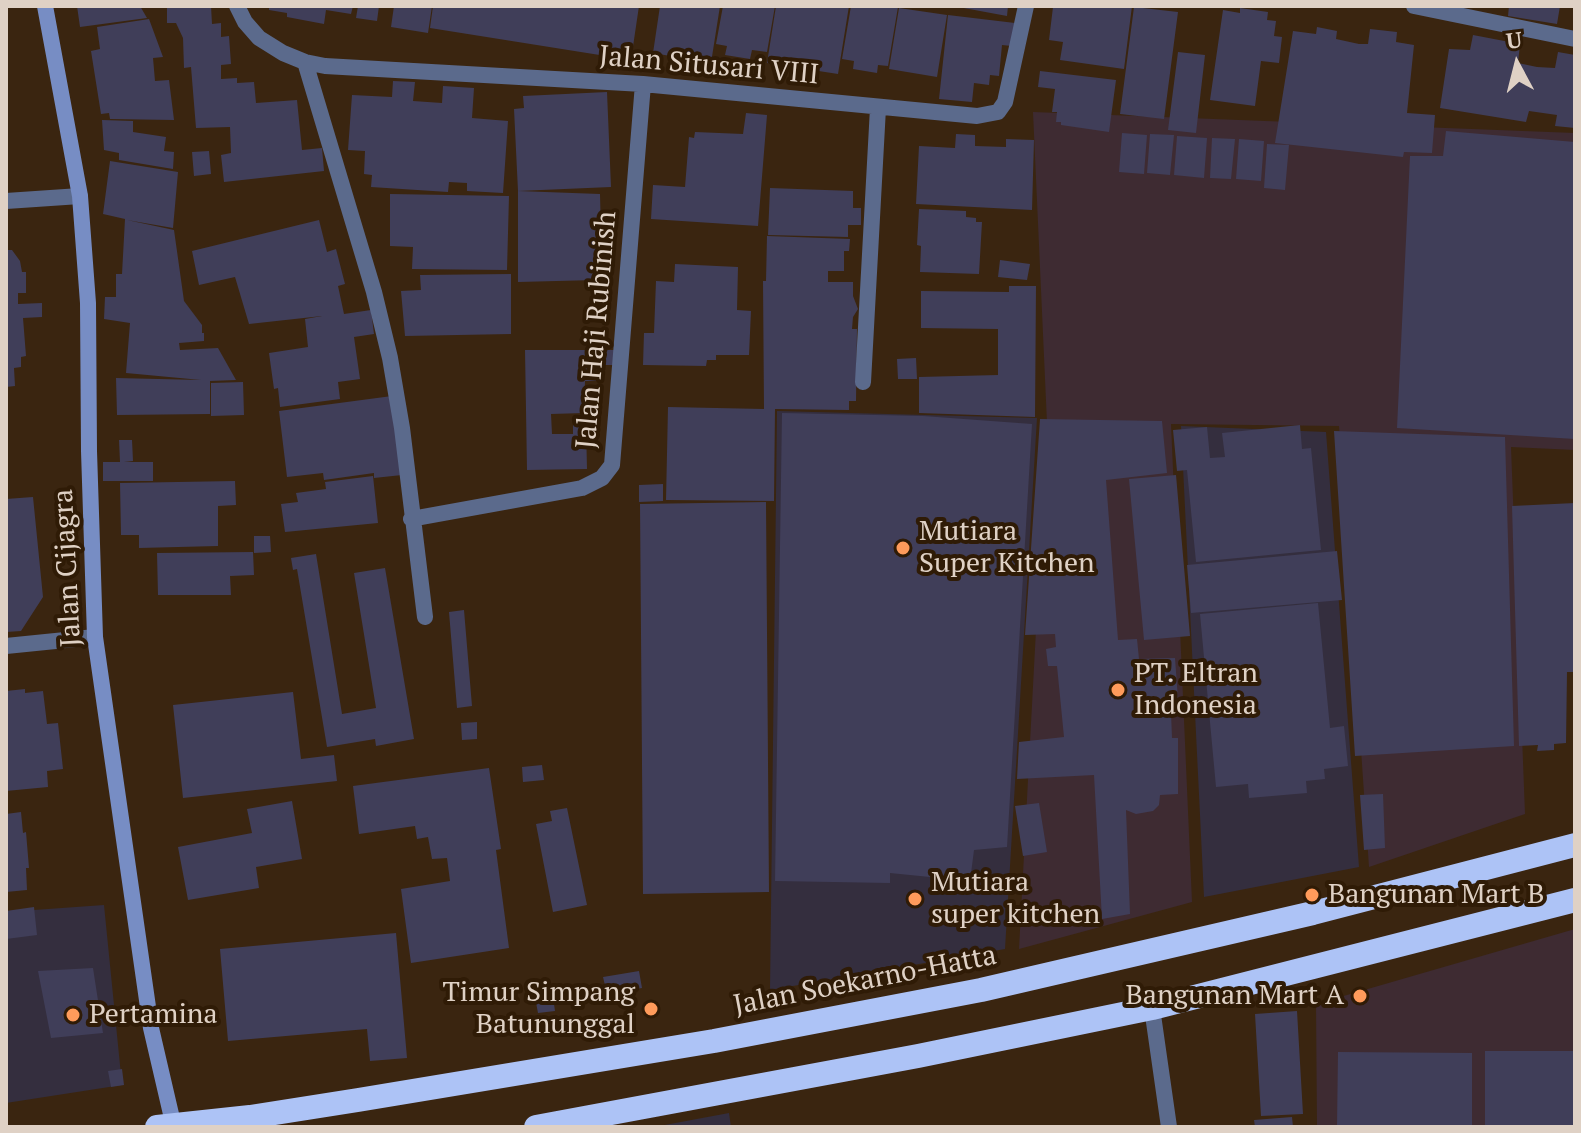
<!DOCTYPE html>
<style>
body{margin:0}
#map{position:relative;width:1581px;height:1133px;overflow:hidden;background:#3a2510;font-family:"PT Serif",serif}
canvas{display:block}
.frame{position:absolute;inset:0;border:8px solid #dfd1c5;pointer-events:none}
.north{position:absolute;left:1477px;top:24px;width:80px;height:80px;-webkit-text-stroke:6px #2f1b06;paint-order:stroke;rotate:353deg;font-size:22px;font-weight:700;line-height:32px;text-align:center;color:#dfd1c5}
.north::after{content:'';display:block;margin:auto;width:28px;height:36px;background:#dfd1c5;clip-path:polygon(50% 0,100% 100%,50% 72%,0 100%)}
</style>
<div id="map">
<canvas width="1581" height="1133"></canvas>
<div class="frame"></div>
<div class="north">U</div>
</div>
<script>
const ctx = document.querySelector('canvas').getContext('2d');
ctx.lineJoin = 'round';
function fillPath(path, color) { ctx.fillStyle = color; ctx.fill(path, 'evenodd'); }
const poly = rows => new Path2D(rows.map(r => 'M' + r).join(''));
function trace(path, color, width, dash) { ctx.strokeStyle = color; ctx.lineWidth = width; ctx.lineCap = dash ? 'butt' : 'round'; ctx.setLineDash(dash || []); ctx.stroke(path); }
function drawText(font, color, halo, rows, align = 'center') {
  ctx.font = font + ' "PT Serif",serif'; ctx.lineWidth = 8; ctx.setLineDash([]); ctx.textBaseline = 'middle'; ctx.strokeStyle = halo; ctx.fillStyle = color; for (const [text, x, y, turn = 0] of rows) {
    ctx.save(); ctx.translate(x, y); ctx.rotate((+turn || 0) * Math.PI / 180); ctx.textAlign = isNaN(turn) ? turn : align; if (halo) ctx.strokeText(text, 0, 0); ctx.fillText(text, 0, 0); ctx.restore();
  }
}
const commercial = poly([
 [777,411,1037,418,1005,949,770,990],
 [1181,426,1326,432,1359,867,1204,897],
 [104,905,122,1085,6,1103,6,912],
 [729,1113,731,1127,654,1127]
]);
const industrial = poly([
 [1033,112,1575,133,1575,450,1511,447,1525,814,1369,867,1339,426,1171,424,1192,902,1019,949,1047,423],
 [1575,929,1575,1127,1317,1127,1316,1004]
]);
const building = poly([
 [77,6,140,6,147,18,80,27],
 [167,6,211,6,212,24,221,23,221,37,229,36,231,64,221,65,221,79,237,78,237,83,254,82,256,103,297,100,302,150,322,148,324,171,224,182,221,155,231,153,230,127,196,128,191,67,184,68,183,38,176,23,167,23],
 [269,6,353,6,351,14,326,10,324,24,287,17,287,13,269,10],
 [358,6,379,6,377,21,356,18],
 [394,6,432,6,428,33,391,27],
 [433,6,639,6,631,60,430,28],
 [660,6,720,6,711,63,653,53],
 [723,6,775,6,767,52,752,50,750,59,725,55,727,46,716,44],
 [776,6,849,6,838,74,767,63],
 [851,6,898,7,888,66,878,65,877,73,853,69,854,61,842,59],
 [953,6,1008,6,1007,16],
 [1059,6,1132,6,1124,69,1060,60,1063,42,1049,40,1053,7,1059,8],
 [1509,6,1560,6,1557,24,1508,16],
 [1134,7,1178,12,1164,119,1120,114],
 [899,8,947,15,937,77,889,69],
 [1240,8,1268,12,1267,20,1276,21,1274,36,1282,37,1279,63,1261,61,1255,106,1210,100,1223,10,1240,13],
 [948,15,1015,23,1012,46,1002,45,999,76,990,75,989,85,974,83,972,102,939,99],
 [149,19,163,57,153,58,155,81,169,80,174,120,110,119,109,113,101,114,91,51,100,49,97,27],
 [1317,27,1337,31,1336,39,1359,44,1368,44,1370,29,1397,32,1396,42,1414,45,1407,113,1435,115,1432,153,1404,152,1403,157,1275,143,1293,31,1316,34],
 [1473,35,1520,44,1518,63,1537,67,1555,68,1558,52,1575,55,1575,128,1555,126,1557,115,1529,111,1526,122,1440,108,1449,49,1470,50],
 [1178,52,1205,55,1196,133,1168,130],
 [1040,71,1116,80,1109,132,1061,125,1061,122,1056,122,1057,112,1052,112,1055,89,1038,87],
 [393,81,415,82,413,101,442,103,443,86,474,88,472,118,508,121,503,193,467,191,467,183,449,182,448,192,371,187,372,175,364,174,365,151,348,150,352,95,392,97],
 [607,92,611,187,518,191,514,109,524,108,523,96],
 [746,113,767,115,758,226,651,219,653,185,685,187,689,137,694,138,695,132,743,134],
 [102,120,133,121,133,132,166,137,164,151,174,152,173,169,119,160,119,153,104,150],
 [1446,131,1575,142,1575,439,1397,428,1410,156,1443,156],
 [1122,133,1147,135,1144,174,1119,172],
 [956,134,975,135,975,146,1006,147,1006,139,1034,140,1032,210,916,204,919,146,955,148],
 [1150,134,1174,135,1170,175,1147,173],
 [1177,136,1207,138,1204,178,1174,175],
 [1212,138,1235,139,1231,179,1210,178],
 [1239,139,1264,141,1261,181,1236,179],
 [1267,144,1289,145,1285,190,1264,188],
 [209,151,211,174,194,176,192,152],
 [110,161,178,172,173,228,127,220,174,230,184,301,202,325,202,333,204,333,204,341,179,343,180,350,218,348,236,380,210,381,210,414,117,415,116,378,201,380,126,373,130,323,104,319,105,297,116,297,116,274,122,274,125,219,103,214],
 [770,188,853,191,853,208,861,208,861,225,848,225,848,237,768,235],
 [518,191,600,194,601,234,604,235,604,244,601,250,595,251,596,280,518,282],
 [390,194,509,196,507,270,412,269,413,247,390,246],
 [919,209,966,211,966,217,976,218,976,222,982,222,979,274,920,272,921,246,917,245],
 [319,220,327,252,336,249,345,284,338,286,344,314,371,310,374,334,354,337,360,379,338,382,340,399,280,407,278,388,274,389,269,353,308,347,305,319,322,316,249,324,235,277,199,285,192,251],
 [767,236,850,239,849,251,844,251,844,271,828,271,828,282,853,282,853,296,858,309,853,317,852,329,857,329,856,401,849,401,849,410,775,409,774,501,666,500,668,407,764,409,763,281,766,281],
 [6,250,12,250,20,261,22,272,26,272,26,293,18,293,18,304,42,303,42,317,23,318,26,356,21,357,21,367,14,368,15,386,6,387],
 [1000,260,1030,264,1027,280,998,277],
 [675,264,738,267,737,310,751,311,749,355,716,355,716,360,707,360,706,366,643,365,644,333,654,333,656,281,674,282],
 [511,274,511,334,405,336,401,291,421,290,420,275],
 [1009,286,1036,286,1035,417,919,413,919,377,998,375,998,329,921,328,921,291,1009,292],
 [525,350,614,350,614,365,596,365,596,381,585,381,584,413,551,414,552,434,573,434,573,425,586,425,587,469,527,470],
 [916,358,917,379,898,379,897,359],
 [243,382,244,415,211,416,211,383],
 [392,396,402,475,374,478,374,473,324,480,323,473,287,477,279,411],
 [782,413,923,416,1032,424,1007,847,974,850,970,881,890,873,890,883,775,881],
 [1040,419,1162,421,1167,473,1106,480,1118,640,1137,639,1139,659,1175,658,1179,713,1171,713,1172,738,1178,738,1178,794,1160,795,1159,805,1153,811,1136,814,1126,810,1130,914,1102,919,1094,775,1017,779,1019,742,1064,737,1057,666,1048,666,1046,649,1056,647,1055,634,1025,635],
 [1300,425,1302,449,1311,448,1321,550,1196,562,1187,470,1177,471,1173,430,1207,427,1210,458,1225,457,1222,433],
 [1334,431,1505,437,1514,746,1355,756],
 [119,440,132,440,133,461,124,462,153,462,153,481,103,481,103,462,120,462],
 [1176,475,1190,636,1144,640,1129,479],
 [373,476,378,523,285,532,281,504,298,502,296,493,326,489,325,482],
 [235,481,236,505,218,506,218,546,139,548,139,535,121,535,120,483],
 [663,484,663,501,639,502,639,485],
 [33,497,43,597,21,631,6,632,6,499],
 [766,502,769,892,643,894,640,504],
 [1575,503,1575,672,1567,672,1566,743,1554,744,1554,750,1537,751,1538,745,1519,746,1512,506],
 [254,536,270,536,271,552,254,553],
 [1337,551,1342,600,1191,613,1187,565],
 [253,552,254,575,230,576,231,595,158,595,157,553],
 [316,554,342,714,376,708,354,573,385,568,414,739,376,746,375,739,327,747,297,569,293,570,291,558],
 [1318,603,1330,728,1344,726,1348,766,1324,769,1325,779,1306,781,1307,793,1249,798,1248,784,1216,787,1200,614],
 [464,610,472,706,457,708,449,612],
 [25,689,25,693,43,691,47,724,58,723,63,769,47,771,48,787,6,791,6,691],
 [293,692,301,759,334,755,337,781,183,798,173,705],
 [477,722,477,739,462,740,461,723],
 [542,765,544,780,523,782,522,767],
 [489,768,501,849,496,850,509,948,411,963,401,889,450,881,447,858,432,859,428,837,417,839,415,826,359,834,353,786],
 [1383,794,1385,848,1364,850,1360,795],
 [292,801,302,859,256,867,259,888,188,900,178,847,252,833,247,809],
 [1039,803,1047,852,1023,856,1015,806],
 [567,808,587,905,553,912,536,824,552,821,550,811],
 [21,812,23,833,26,832,29,868,26,868,27,890,6,892,6,814],
 [34,907,37,935,6,939,6,911],
 [396,933,407,1058,370,1061,367,1029,228,1041,220,949],
 [93,968,103,1033,51,1038,38,971],
 [639,971,642,988,607,994,603,977],
 [552,990,555,1011,538,1013,534,992],
 [1297,1011,1303,1114,1261,1116,1255,1014],
 [1485,1051,1575,1051,1575,1127,1485,1127],
 [1338,1052,1472,1053,1472,1127,1337,1127],
 [122,1069,124,1085,111,1087,108,1071],
 [1292,1117,1293,1127,1255,1127,1254,1120]
]);
const street = poly([
 [237,6,245,22,259,38,283,53,305,62,325,66,643,84,977,116,998,112,1005,102,1026,6],
 [1414,6,1575,39],
 [305,62,374,292,390,358,402,428,425,617],
 [6,201,80,196],
 [863,382,878,108],
 [411,519,582,488,602,478,612,465,643,84],
 [6,646,95,637],
 [1152,1008,1169,1127]
]);
const secondary = poly([
 [45,6,80,196,88,303,89,451,95,637,151,1028,174,1127]
]);
const highway = poly([
 [157,1127,250,1117,358,1100,714,1041,981,990,1313,913,1575,845],
 [536,1127,918,1056,1152,1008,1575,900]
]);
const markers = [
 [903,548,8,"#ff9b5b"],
 [1118,690,8,"#ff9b5b"],
 [1312,895,8,"#ff9b5b"],
 [915,899,8,"#ff9b5b"],
 [1360,996,8,"#ff9b5b"],
 [651,1009,8,"#ff9b5b"],
 [73,1015,8,"#ff9b5b"]
];
const streetNames = [
 ["Jalan Situsari VIII",709,66,5],
 ["Jalan Haji Rubinish",597,330,-85],
 ["Jalan Cijagra",68,568,-93],
 ["Jalan Soekarno-Hatta",865,981,-11]
];
const poiNames = [
 ["Mutiara",919,532],
 ["Super Kitchen",919,564],
 ["PT. Eltran",1134,674],
 ["Indonesia",1134,706],
 ["Mutiara",931,883],
 ["super kitchen",931,915],
 ["Bangunan Mart B",1328,895],
 ["Timur Simpang",635,993,"right"],
 ["Batununggal",635,1025,"right"],
 ["Bangunan Mart A",1344,996,"right"],
 ["Pertamina",89,1015]
];
fillPath(commercial, '#342e3e');
fillPath(industrial, '#3e2b32');
fillPath(building, '#403e59');
trace(street, '#5b6a8c', 16);
trace(secondary, '#778dc4', 16);
trace(highway, '#adc3f6', 24);
for (const [x, y, r, color] of markers) { const dot = new Path2D(); dot.arc(x, y, r, 0, 2 * Math.PI); ctx.fillStyle = color; ctx.fill(dot); trace(dot, '#2f1b06', 3); }
drawText('28px', '#dfd1c5', '#2f1b06', streetNames);
drawText('28px', '#dfd1c5', '#2f1b06', poiNames, 'left');
</script>
